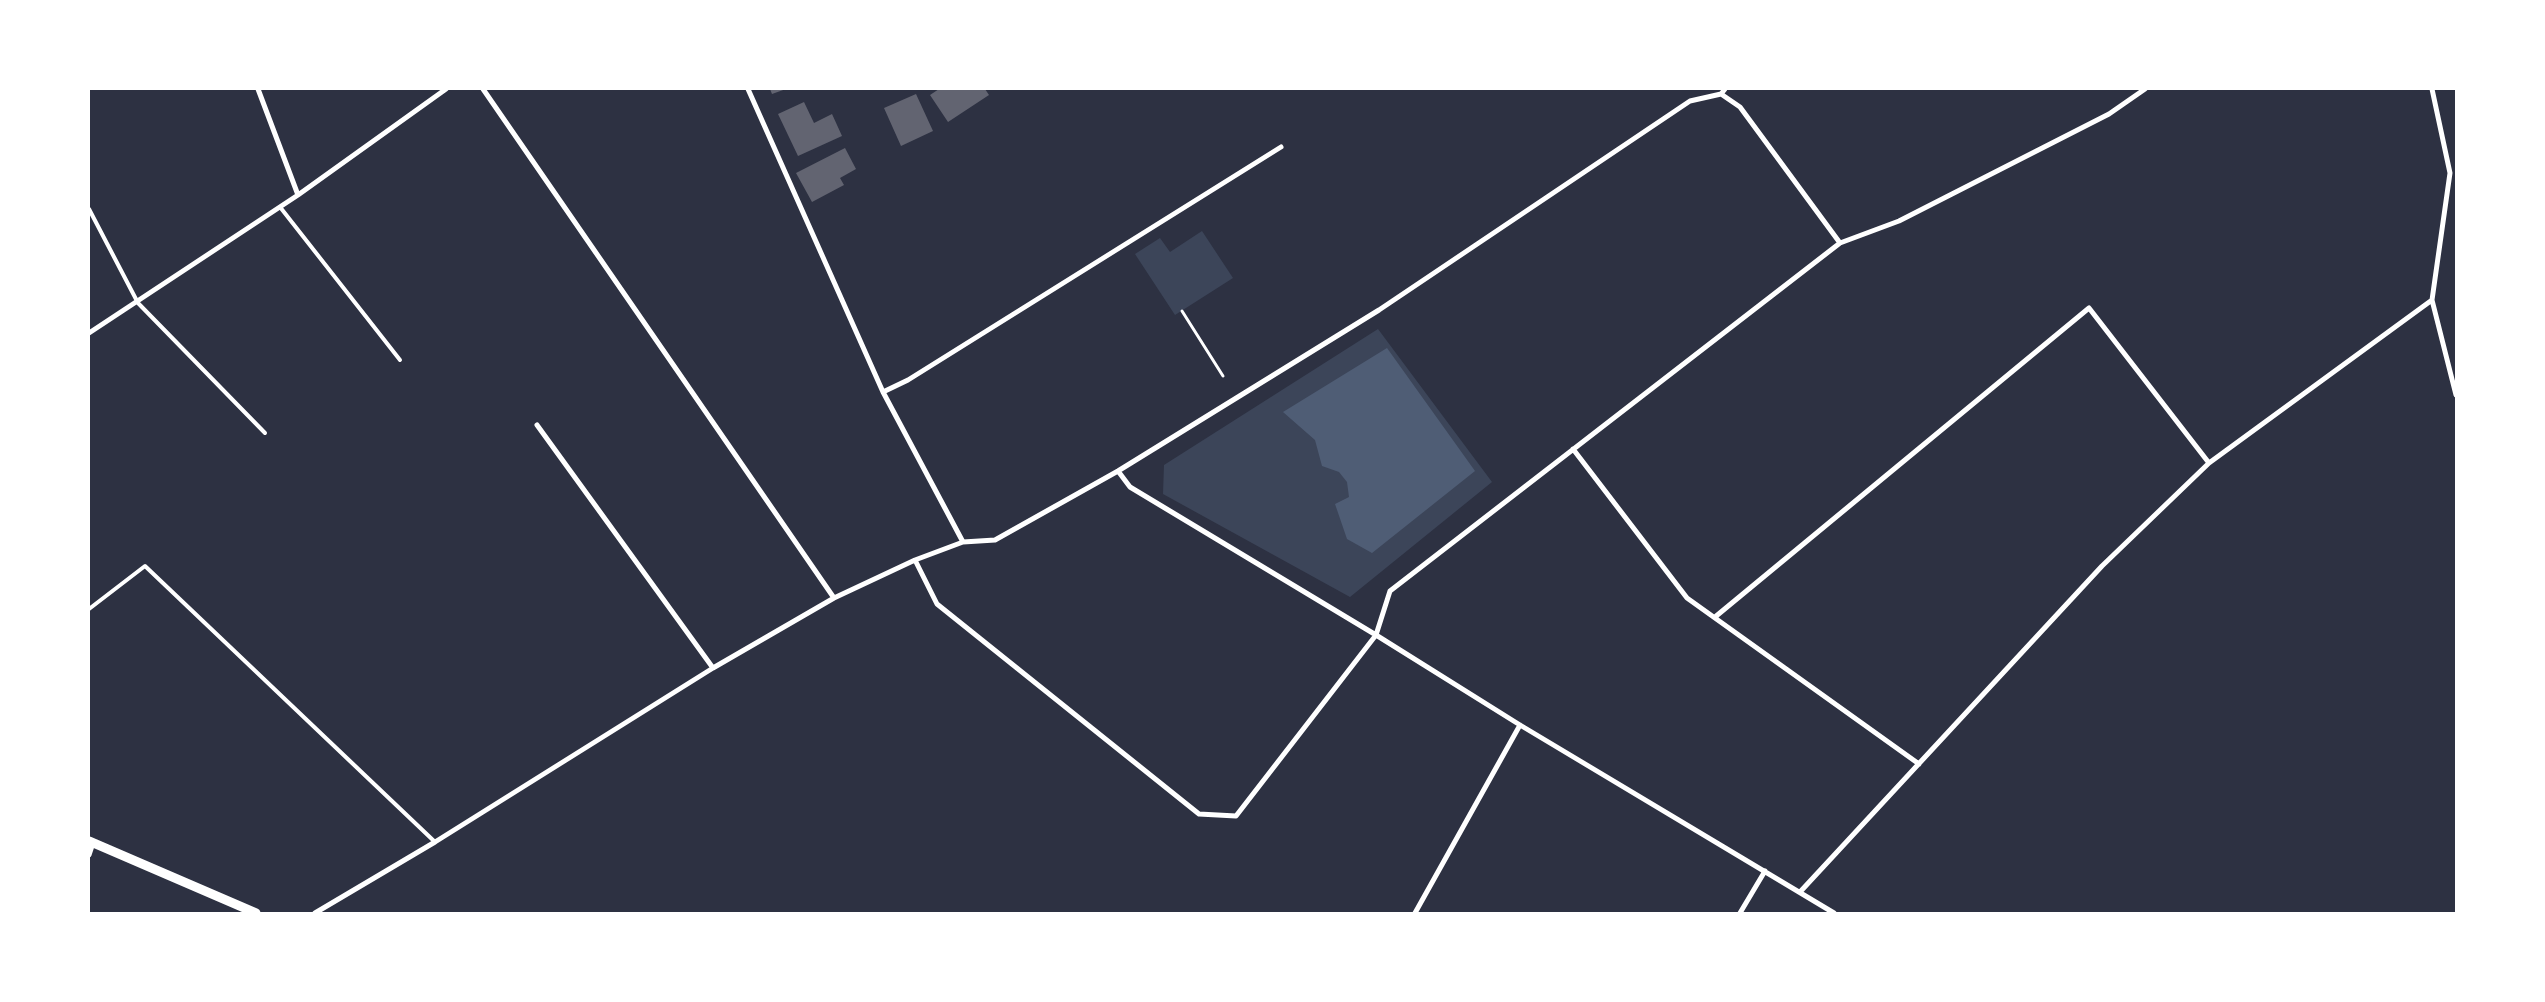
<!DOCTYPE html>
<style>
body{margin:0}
#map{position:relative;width:2545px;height:1002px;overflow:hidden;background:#2d3142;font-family:Karla,sans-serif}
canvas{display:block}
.frame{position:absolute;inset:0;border:90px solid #fff;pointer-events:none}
</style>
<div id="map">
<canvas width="2545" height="1002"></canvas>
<div class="frame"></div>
</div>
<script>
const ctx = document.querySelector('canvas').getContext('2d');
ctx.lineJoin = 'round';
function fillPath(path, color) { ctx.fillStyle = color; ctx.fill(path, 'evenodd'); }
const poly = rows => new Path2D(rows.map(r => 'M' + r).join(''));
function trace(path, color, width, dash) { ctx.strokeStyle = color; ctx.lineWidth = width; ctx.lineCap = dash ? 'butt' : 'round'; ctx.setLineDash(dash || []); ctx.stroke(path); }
const green = poly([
 [1202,231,1233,278,1175,315,1135,254,1160,238,1170,252],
 [1378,329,1492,482,1350,597,1163,494,1164,465]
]);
const water = poly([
 [1387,348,1475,471,1372,553,1347,539,1335,504,1349,497,1347,482,1339,472,1322,466,1315,440,1283,412]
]);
const building = poly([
 [770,89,786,89,772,94],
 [939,89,985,89,989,95,948,122,930,95],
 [916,94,933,131,901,146,884,108],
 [804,102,814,123,832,114,842,136,798,156,778,114],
 [845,148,856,169,840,178,844,185,812,202,796,173]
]);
const path = poly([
 [1182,311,1223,376]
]);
const service = poly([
 [280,207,400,360],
 [89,209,138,303,265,433],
 [89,609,145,566,435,842]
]);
const minor = poly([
 [258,89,298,195],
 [483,89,834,598],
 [748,89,883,392,963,542],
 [2432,89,2450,173,2432,300,2456,395],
 [1721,94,1740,107,1840,243,1899,221,2109,114,2145,89],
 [89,333,298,195,446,89],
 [883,392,908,380,1281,147],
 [537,425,713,668],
 [1573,449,1687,598,1919,764],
 [1118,471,1130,487,1376,635,1520,725,1834,913],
 [915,560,937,604,1199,814,1236,816,1376,635,1390,591,1840,243],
 [1715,617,2089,308,2209,463],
 [89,855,93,843],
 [1800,892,2102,566,2209,463,2432,300],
 [315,913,435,842,713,668,834,598,915,560,963,542,995,540,1118,471,1379,310,1690,101,1721,94,1725,89],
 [1415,913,1520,725],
 [1740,913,1765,871]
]);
const tertiary = poly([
 [89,841,256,913]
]);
fillPath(green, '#3c4559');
fillPath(water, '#4f5d75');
fillPath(building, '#626471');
trace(path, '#fff', 3);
trace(service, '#fff', 4);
trace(minor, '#fff', 5);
trace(tertiary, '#fff', 9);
</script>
